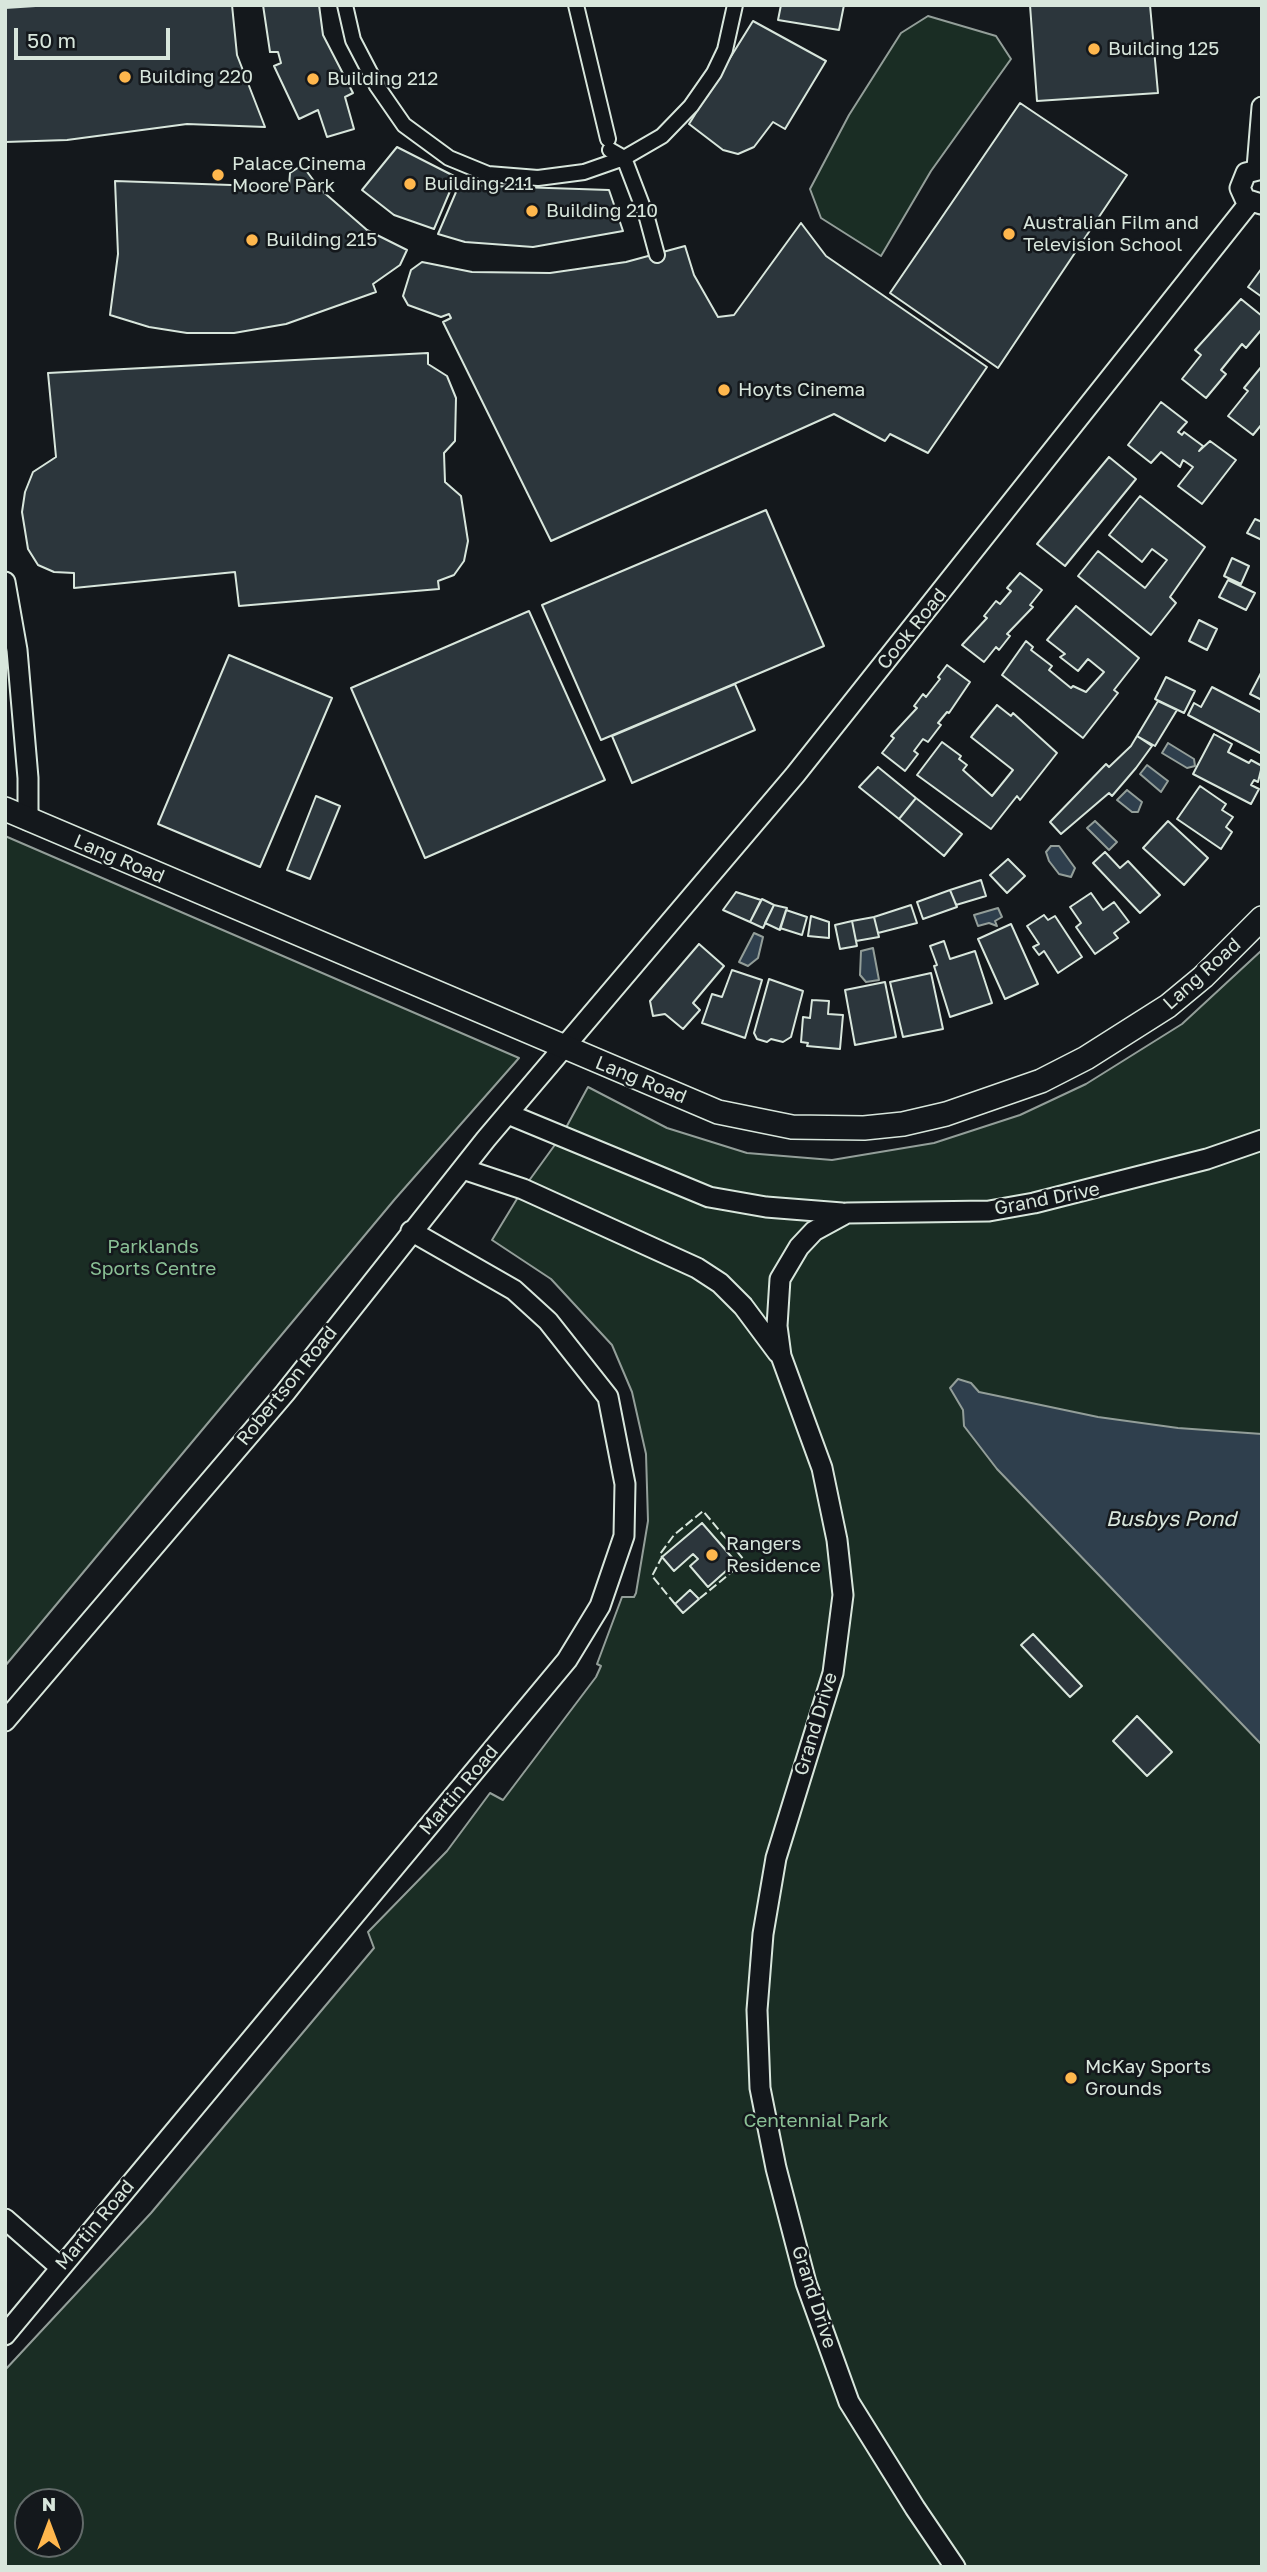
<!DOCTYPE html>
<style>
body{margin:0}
#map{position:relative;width:1267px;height:2572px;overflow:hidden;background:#14181c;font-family:"Golos Text",sans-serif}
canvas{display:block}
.frame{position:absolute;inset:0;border:7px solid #d8e6dc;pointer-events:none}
.north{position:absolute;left:14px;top:2488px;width:70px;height:70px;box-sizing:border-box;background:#14181c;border:2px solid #626a69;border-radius:50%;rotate:0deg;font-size:19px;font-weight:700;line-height:28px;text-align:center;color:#d8e6dc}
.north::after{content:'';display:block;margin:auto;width:24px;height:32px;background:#ffb74d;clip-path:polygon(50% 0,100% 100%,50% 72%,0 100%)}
.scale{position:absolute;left:14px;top:28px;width:156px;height:32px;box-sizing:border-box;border:4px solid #d8e6dc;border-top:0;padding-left:9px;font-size:21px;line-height:24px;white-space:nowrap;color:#d8e6dc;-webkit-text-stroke:5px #14181c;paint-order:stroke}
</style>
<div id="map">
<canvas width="1267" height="2572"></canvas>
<div class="frame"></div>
<div class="north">N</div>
<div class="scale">50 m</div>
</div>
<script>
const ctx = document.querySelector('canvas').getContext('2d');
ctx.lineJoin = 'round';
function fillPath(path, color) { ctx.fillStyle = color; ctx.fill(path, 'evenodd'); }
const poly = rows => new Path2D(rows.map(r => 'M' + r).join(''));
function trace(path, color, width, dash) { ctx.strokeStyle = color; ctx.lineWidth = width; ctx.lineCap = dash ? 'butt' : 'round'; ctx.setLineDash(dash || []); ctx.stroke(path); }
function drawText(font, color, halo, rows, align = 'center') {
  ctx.font = font + ' "Golos Text",sans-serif'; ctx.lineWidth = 5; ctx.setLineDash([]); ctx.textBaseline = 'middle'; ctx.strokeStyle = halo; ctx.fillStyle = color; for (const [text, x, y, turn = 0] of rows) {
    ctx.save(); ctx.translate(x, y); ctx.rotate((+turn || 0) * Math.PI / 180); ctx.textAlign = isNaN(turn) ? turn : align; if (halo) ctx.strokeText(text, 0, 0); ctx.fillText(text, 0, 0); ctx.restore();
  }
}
const green = poly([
 [928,16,996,36,1011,59,931,171,881,256,821,218,810,189,849,115,901,33,928,16],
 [5,836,519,1058,395,1199,5,1666,5,836],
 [1262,950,1262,2567,5,2567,5,2370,151,2213,374,1948,368,1932,447,1851,490,1793,503,1800,596,1677,601,1666,597,1664,622,1597,634,1597,636,1593,648,1521,646,1454,632,1392,612,1345,551,1279,492,1240,523,1189,562,1135,588,1087,667,1128,747,1153,832,1160,934,1143,1020,1115,1086,1084,1182,1024,1262,950],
 [28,2502,70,2502,70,2544,28,2544,28,2502]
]);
const water = poly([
 [1168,743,1194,759,1195,766,1187,768,1162,753,1168,743],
 [1147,765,1168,781,1161,792,1140,774,1147,765],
 [1127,790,1142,802,1138,812,1132,812,1117,800,1127,790],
 [1095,821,1117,842,1109,850,1087,828,1095,821],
 [1051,846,1059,846,1075,868,1071,877,1059,874,1049,861,1046,852,1051,846],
 [998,908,1002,917,995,921,997,926,989,923,978,926,974,915,998,908],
 [754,933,763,937,758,958,748,966,739,962,754,933],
 [873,948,879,980,866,982,860,975,861,951,873,948],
 [958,1379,971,1383,979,1392,1098,1417,1178,1428,1262,1434,1262,1745,997,1469,964,1426,963,1410,950,1388,958,1379]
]);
const building = poly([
 [51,5,232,5,237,55,265,127,187,124,67,140,5,142,5,8,51,5],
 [263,5,319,5,323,35,353,93,345,97,354,129,327,137,318,110,299,119,274,66,281,63,278,52,270,52,263,5],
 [781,5,844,5,839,30,778,20,781,5],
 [1030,5,1150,5,1158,93,1037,101,1030,5],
 [753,21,826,61,785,129,773,122,754,147,738,154,723,150,689,124,753,21],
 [1020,103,1127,175,998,368,890,293,1020,103],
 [397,147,456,177,434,229,394,215,362,190,397,147],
 [302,165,320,189,367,230,407,250,400,265,373,284,376,292,286,324,234,333,187,333,149,327,110,315,118,254,115,181,289,187,290,173,302,165],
 [459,185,609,190,623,231,533,247,465,242,438,234,459,185],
 [801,223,826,256,987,367,928,453,890,434,885,441,834,414,551,541,443,322,451,318,449,314,441,317,408,305,403,296,411,270,422,262,472,272,550,273,626,262,685,246,694,275,718,317,734,315,801,223],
 [1262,268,1262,297,1248,287,1262,268],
 [1241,299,1262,316,1262,329,1246,348,1242,344,1221,370,1226,374,1206,398,1182,379,1201,355,1195,350,1241,299],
 [428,353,428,364,447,376,456,398,455,441,444,453,445,482,461,496,468,541,464,561,454,575,438,581,439,589,239,606,235,572,74,588,74,573,54,572,38,565,28,549,22,512,25,492,33,472,56,457,48,373,428,353],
 [1262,366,1262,424,1253,435,1228,416,1248,391,1244,388,1262,366],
 [1161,402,1187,422,1178,432,1182,435,1184,432,1203,446,1199,451,1210,441,1236,460,1202,504,1178,486,1193,467,1183,460,1180,467,1161,452,1151,463,1128,445,1161,402],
 [1109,457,1136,479,1065,566,1037,544,1109,457],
 [1140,496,1205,547,1170,597,1176,603,1151,635,1078,576,1098,551,1145,588,1167,560,1152,549,1142,562,1109,535,1140,496],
 [766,510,824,646,601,740,542,605,766,510],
 [1255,519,1262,522,1262,540,1247,533,1255,519],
 [1232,558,1249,566,1241,584,1224,576,1232,558],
 [1020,573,1042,590,1030,605,1033,607,1007,634,1010,636,999,650,996,647,984,662,962,645,987,618,984,616,996,601,1000,604,1011,591,1007,588,1020,573],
 [1228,580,1255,593,1246,610,1219,597,1228,580],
 [1076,606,1139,658,1114,690,1118,693,1083,738,1002,675,1026,641,1033,647,1031,650,1052,666,1049,670,1071,688,1073,686,1086,692,1104,672,1088,659,1078,671,1060,657,1065,654,1047,640,1076,606],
 [529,611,605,780,425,858,351,688,529,611],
 [1199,620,1217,629,1207,650,1189,641,1199,620],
 [229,655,332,698,260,867,158,824,229,655],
 [947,665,970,682,949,713,947,712,938,723,941,725,928,742,923,739,914,751,918,754,905,771,882,753,894,738,891,736,917,708,914,706,923,694,926,697,940,679,938,677,947,665],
 [1262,671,1262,700,1250,694,1262,671],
 [1166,677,1195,691,1184,713,1155,699,1166,677],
 [735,684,755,730,632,783,612,736,735,684],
 [1212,687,1262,713,1262,754,1188,715,1194,703,1201,707,1212,687],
 [1158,701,1177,710,1155,746,1137,736,1158,701],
 [997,705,1011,716,1013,713,1057,753,1020,800,1017,796,991,829,917,775,942,742,961,756,959,759,967,765,963,770,992,796,1013,770,971,737,997,705],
 [1214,734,1232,744,1228,752,1249,763,1251,760,1262,766,1258,782,1254,780,1251,785,1259,789,1251,804,1193,774,1214,734],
 [1137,736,1152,746,1136,768,1112,796,1109,793,1061,834,1050,822,1106,764,1109,767,1131,746,1137,736],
 [878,767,916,798,899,819,859,787,878,767],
 [1200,786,1226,804,1222,810,1233,817,1226,827,1232,832,1221,849,1177,819,1200,786],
 [316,796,340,806,310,879,287,870,316,796],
 [916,798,962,834,944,856,899,819,916,798],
 [1168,821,1208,858,1184,885,1143,848,1168,821],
 [1105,852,1120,868,1128,861,1160,895,1140,913,1093,863,1105,852],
 [1008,859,1025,876,1007,893,990,875,1008,859],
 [981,880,986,896,956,905,950,890,981,880],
 [950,890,957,907,923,919,917,902,950,890],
 [736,892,761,900,750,922,723,910,736,892],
 [1091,893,1103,910,1114,902,1129,922,1114,933,1118,938,1095,954,1076,927,1081,923,1070,907,1091,893],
 [762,899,774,905,763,928,750,922,762,899],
 [774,905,787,908,780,930,765,923,774,905],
 [911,905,917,923,878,933,874,917,911,905],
 [786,910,807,917,802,935,780,928,786,910],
 [1044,915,1048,920,1055,916,1082,957,1058,973,1044,951,1039,955,1033,947,1039,944,1027,926,1044,915],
 [811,916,829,922,829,938,808,936,811,916],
 [874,917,879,937,856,941,852,921,874,917],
 [852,921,857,946,840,949,835,925,852,921],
 [1011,924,1038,984,1005,999,978,939,1011,924],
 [944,941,950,959,975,951,992,1003,950,1017,934,966,937,965,930,946,944,941],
 [699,944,724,966,693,1003,700,1010,683,1029,665,1014,653,1016,650,1001,699,944],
 [732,970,762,980,745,1038,702,1023,712,994,722,997,732,970],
 [931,973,943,1029,903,1037,890,982,931,973],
 [769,979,803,991,791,1037,783,1042,771,1039,767,1042,757,1039,754,1033,769,979],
 [885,982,896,1037,855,1045,845,990,885,982],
 [812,1000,829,1001,828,1014,843,1015,840,1049,807,1046,808,1043,801,1042,803,1017,810,1018,812,1000],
 [702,1523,736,1562,708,1587,690,1566,698,1559,693,1554,674,1571,662,1557,702,1523],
 [690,1590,699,1599,683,1613,675,1604,690,1590],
 [1033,1634,1082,1686,1070,1697,1021,1645,1033,1634],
 [1137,1716,1172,1752,1147,1776,1113,1741,1137,1716]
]);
const pedestrian = poly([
 [345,5,353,40,377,86,404,125,449,158,488,174,538,178,584,172,624,158,662,136,691,106,714,73,725,50,735,5],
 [576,5,608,139],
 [610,150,624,158,647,218,657,255]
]);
const minor = poly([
 [1257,168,1262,107],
 [1261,204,1245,199,1240,188,1246,173,1262,169],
 [5,582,17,650,28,778,28,820],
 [508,1114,709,1197,766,1207,842,1213],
 [463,1169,523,1189,697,1268,720,1283,743,1306,778,1353],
 [5,1721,285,1393,486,1139,795,775,1250,202],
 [5,2219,60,2267],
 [5,2335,567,1660,600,1606,624,1536,625,1484,608,1397,548,1321,514,1290,411,1231],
 [955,2567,915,2508,849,2402,806,2283,776,2168,760,2088,757,2010,763,1934,776,1858,833,1673,843,1595,837,1540,822,1468,781,1356,777,1326,780,1279,799,1247,814,1231,847,1213,989,1211,1034,1203,1207,1159,1262,1140]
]);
const tertiary = poly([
 [5,809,718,1112,792,1127,864,1128,903,1124,946,1114,1041,1081,1086,1058,1168,1006,1203,977,1262,918]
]);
const fence = poly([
 [675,1604,652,1576,662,1557,660,1554,674,1535,703,1511,745,1561,699,1599]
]);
const markers = [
 [1094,49,7,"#ffb74d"],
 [125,77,7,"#ffb74d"],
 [313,79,7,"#ffb74d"],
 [218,175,7,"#ffb74d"],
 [410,184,7,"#ffb74d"],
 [532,211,7,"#ffb74d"],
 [1009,234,7,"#ffb74d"],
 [252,240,7,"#ffb74d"],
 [724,390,7,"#ffb74d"],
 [712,1555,7,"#ffb74d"],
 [1071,2078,7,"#ffb74d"]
];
const poiNames = [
 ["Building 125",1108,49],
 ["Building 220",139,77],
 ["Building 212",327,79],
 ["Palace Cinema",232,164],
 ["Moore Park",232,186],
 ["Building 211",424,184],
 ["Building 210",546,211],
 ["Australian Film and",1023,223],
 ["Television School",1023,245],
 ["Building 215",266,240],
 ["Hoyts Cinema",738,390],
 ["Rangers",726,1544],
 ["Residence",726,1566],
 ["McKay Sports",1085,2067],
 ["Grounds",1085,2089]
];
const streetNames = [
 ["Cook Road",912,629,-51],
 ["Lang Road",119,859,23],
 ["Lang Road",1202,974,-42],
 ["Lang Road",641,1080,22],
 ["Grand Drive",1047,1199,-11],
 ["Robertson Road",287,1386,-51],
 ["Grand Drive",816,1724,-73],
 ["Martin Road",459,1790,-50],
 ["Martin Road",95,2225,-50],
 ["Grand Drive",814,2297,72]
];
const parkNames = [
 ["Parklands",153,1247],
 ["Sports Centre",153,1269],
 ["Centennial Park",816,2121]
];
const waterNames = [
 ["Busbys Pond",1171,1519]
];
fillPath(green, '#1a2d24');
trace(green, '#939e99', 2);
fillPath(water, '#2f3f4d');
trace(water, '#939e99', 2);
fillPath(building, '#2c363c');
trace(building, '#d8e6dc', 2);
trace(pedestrian, '#d8e6dc', 18);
trace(minor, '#d8e6dc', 23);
trace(tertiary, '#d8e6dc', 26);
trace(pedestrian, '#14181c', 14);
trace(minor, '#14181c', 19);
trace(tertiary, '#14181c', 23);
trace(fence, '#d8e6dc', 2, [9, 3.5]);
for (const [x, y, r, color] of markers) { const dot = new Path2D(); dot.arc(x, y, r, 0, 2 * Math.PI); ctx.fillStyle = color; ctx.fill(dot); trace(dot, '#14181c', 2.5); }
drawText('19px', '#d8e6dc', '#14181c', poiNames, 'left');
drawText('19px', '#d8e6dc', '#14181c', streetNames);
drawText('19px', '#8ac095', '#14181c', parkNames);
drawText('italic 21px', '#d8e6dc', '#14181c', waterNames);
</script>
